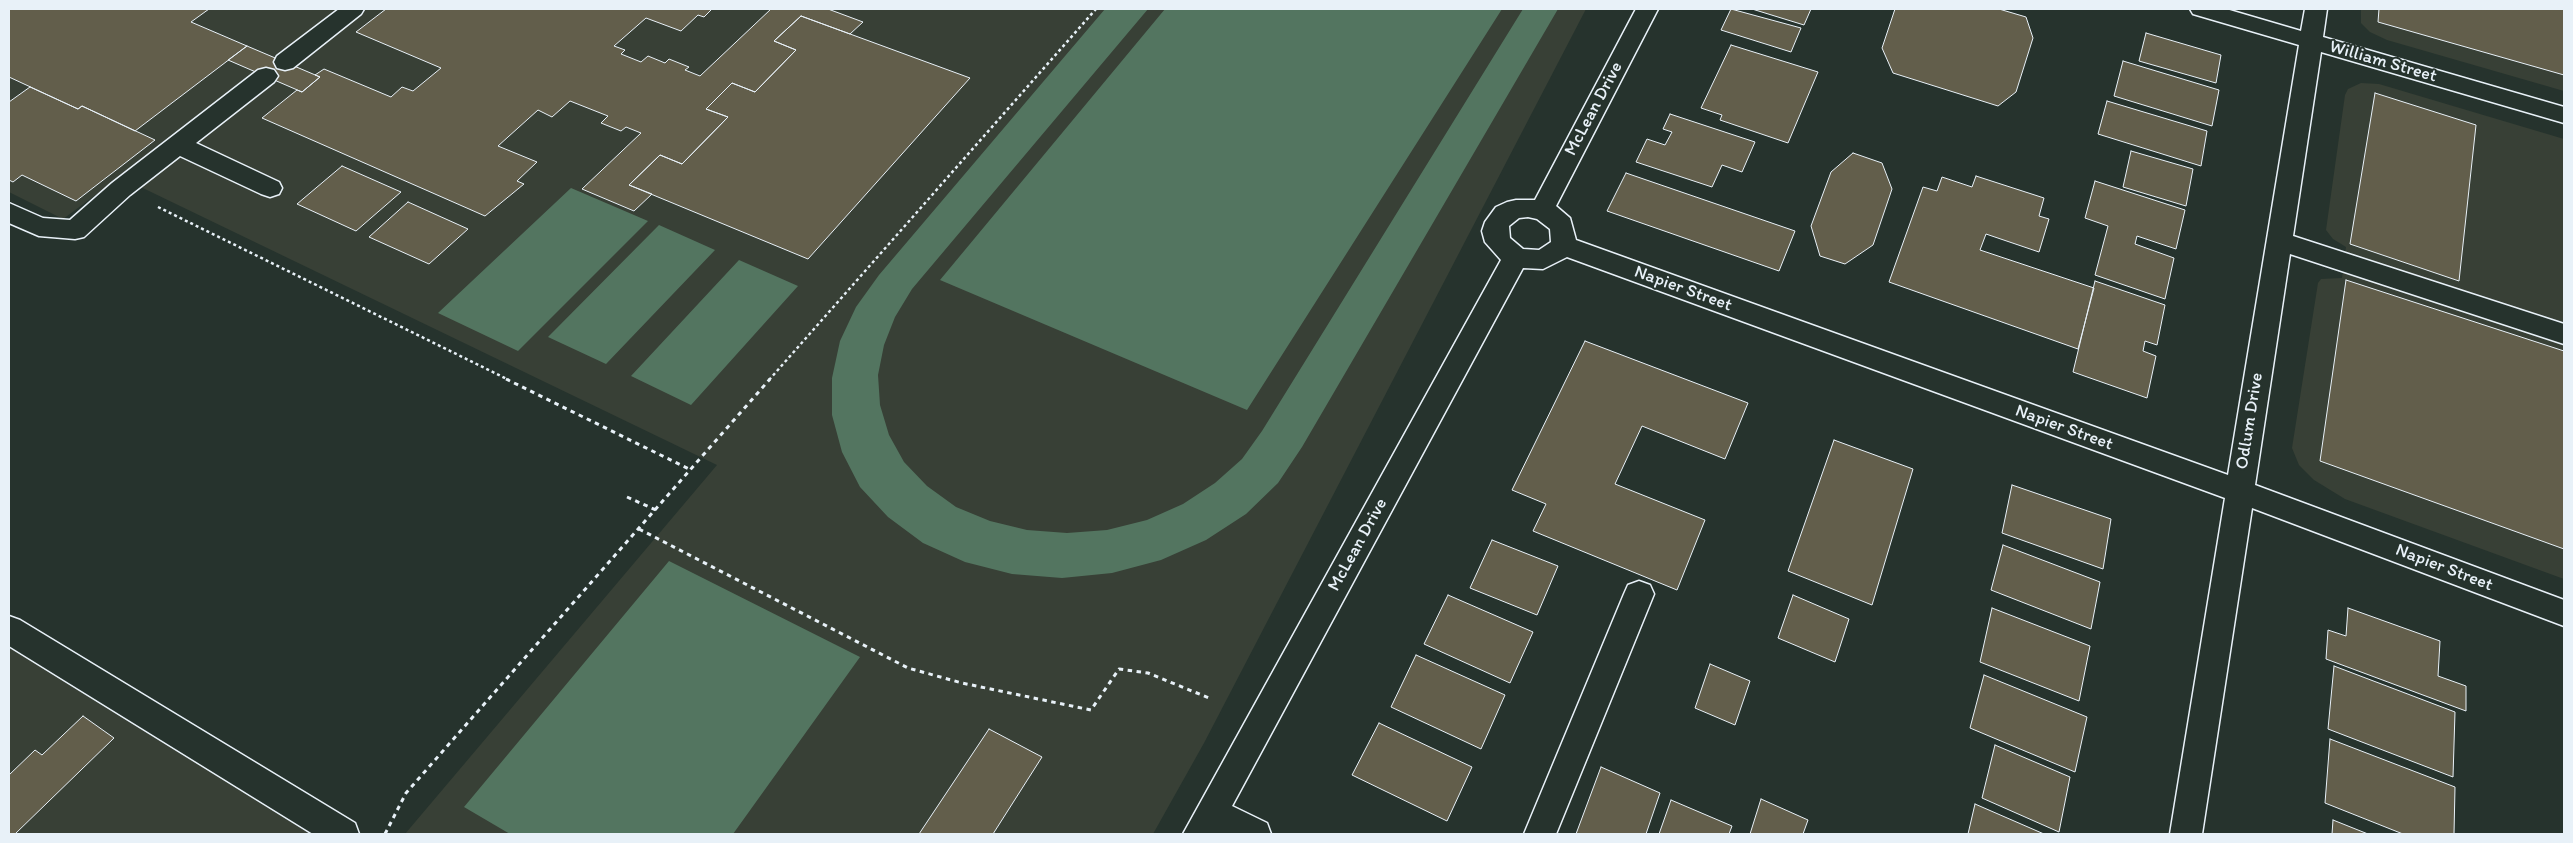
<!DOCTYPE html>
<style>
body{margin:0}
#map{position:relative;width:2573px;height:843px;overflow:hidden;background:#26332d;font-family:Itim,sans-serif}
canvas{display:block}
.frame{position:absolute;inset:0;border:10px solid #e8f1f8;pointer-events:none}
</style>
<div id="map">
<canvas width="2573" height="843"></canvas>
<div class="frame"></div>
</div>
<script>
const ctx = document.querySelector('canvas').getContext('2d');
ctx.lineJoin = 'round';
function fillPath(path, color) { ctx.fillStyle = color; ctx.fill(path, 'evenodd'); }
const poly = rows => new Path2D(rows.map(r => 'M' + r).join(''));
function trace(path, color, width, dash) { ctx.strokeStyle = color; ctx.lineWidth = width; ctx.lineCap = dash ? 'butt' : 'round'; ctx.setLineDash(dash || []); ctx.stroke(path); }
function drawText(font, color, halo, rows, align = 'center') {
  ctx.font = font + ' Itim,sans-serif'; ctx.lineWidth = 4; ctx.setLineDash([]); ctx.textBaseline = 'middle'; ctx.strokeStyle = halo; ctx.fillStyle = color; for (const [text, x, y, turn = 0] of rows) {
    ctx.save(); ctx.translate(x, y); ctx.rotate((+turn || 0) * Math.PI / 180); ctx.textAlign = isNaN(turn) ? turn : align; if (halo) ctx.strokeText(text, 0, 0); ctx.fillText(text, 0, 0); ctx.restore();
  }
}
const built = poly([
 [9,9,1586,9,1204,743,1153,834,405,834,717,465,120,177,63,219,9,192],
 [2361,9,2564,9,2564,91,2387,40,2370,32,2361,23],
 [2361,83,2379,84,2564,139,2564,579,2345,499,2314,480,2299,465,2292,448,2318,283,2321,279,2342,278,2346,247,2333,239,2326,230,2345,95,2348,89],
 [9,630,29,642,343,834,9,834]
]);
const green = poly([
 [1105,9,1148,9,912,289,895,317,884,345,878,375,880,405,889,435,904,462,927,486,956,507,990,521,1027,530,1067,533,1107,530,1147,520,1183,504,1215,483,1242,459,1262,431,1523,9,1558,9,1302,447,1278,483,1246,514,1206,540,1161,560,1112,573,1062,578,1012,574,965,562,923,543,888,517,860,487,842,452,832,415,832,378,840,341,856,307,879,275],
 [1165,9,1502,9,1247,410,940,280],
 [571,188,648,221,518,351,438,313],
 [659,225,715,250,606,364,548,337],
 [739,260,798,286,691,405,631,376],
 [669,561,860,657,733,834,510,834,464,807]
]);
const building = poly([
 [9,9,209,9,191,22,247,46,135,131,82,106,78,109,9,77,9,9],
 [386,9,712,9,704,17,698,15,681,31,646,18,614,46,625,50,621,54,641,62,648,56,665,63,669,59,689,67,685,70,700,76,771,9,828,9,863,22,850,34,801,16,774,41,796,50,755,92,732,83,706,109,728,117,682,164,660,155,629,185,652,194,634,211,582,189,641,133,626,127,621,131,601,123,608,116,570,101,552,117,538,110,498,146,537,162,517,181,524,184,485,216,262,118,297,90,302,92,320,77,315,75,324,69,391,97,402,87,413,91,441,68,356,32,386,9],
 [1731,9,1801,28,1791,52,1721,30,1731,9],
 [1752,9,1811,9,1804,25,1752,9],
 [1895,9,1999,9,2026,17,2033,38,2016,92,1998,106,1893,73,1882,48,1895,9],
 [2379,9,2564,9,2564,75,2378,22,2379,9],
 [801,16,970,78,808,259,629,185,660,155,682,164,728,117,706,109,732,83,755,92,796,50,774,41,801,16],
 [2146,33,2221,55,2216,83,2139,61,2146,33],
 [1731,45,1818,72,1788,143,1720,120,1722,115,1701,108,1731,45],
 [247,46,320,77,302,92,228,60,247,46],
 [2123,61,2219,90,2212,126,2114,96,2123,61],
 [30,87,78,109,82,106,155,140,76,201,22,175,13,182,9,180,9,102,30,87],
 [2375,93,2476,125,2459,281,2350,244,2375,93],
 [2107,101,2207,131,2201,166,2098,134,2107,101],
 [1670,114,1755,142,1742,172,1722,165,1712,187,1636,162,1647,139,1665,145,1672,132,1663,129,1670,114],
 [2131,151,2193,169,2186,206,2123,187,2131,151],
 [1853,153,1882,163,1892,189,1873,245,1845,264,1820,256,1811,226,1831,172,1853,153],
 [342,166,401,192,356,231,297,204,342,166],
 [1626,173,1795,231,1779,271,1607,211,1626,173],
 [1976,176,2044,198,2039,216,2049,219,2039,252,1986,234,1980,250,2094,288,2078,349,1889,282,1923,187,1937,191,1942,177,1972,187,1976,176],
 [2095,181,2185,210,2176,249,2137,236,2135,244,2174,258,2165,299,2095,275,2108,226,2085,218,2095,181],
 [408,202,468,229,429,264,369,237,408,202],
 [2346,280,2564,351,2564,549,2320,461,2346,280],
 [2095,281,2165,305,2157,345,2145,341,2143,351,2156,356,2147,398,2073,372,2095,281],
 [1585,341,1748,403,1725,459,1642,426,1615,484,1705,520,1677,590,1533,531,1546,504,1512,490,1585,341],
 [1834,440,1913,469,1872,605,1788,571,1834,440],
 [2012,485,2111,519,2103,569,2002,533,2012,485],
 [1492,540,1558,566,1537,615,1470,588,1492,540],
 [2003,545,2100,582,2091,629,1991,590,2003,545],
 [1448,595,1533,632,1510,683,1424,644,1448,595],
 [1793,595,1849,619,1835,662,1778,638,1793,595],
 [1992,608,2090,646,2079,701,1980,662,1992,608],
 [2348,608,2440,641,2438,676,2466,686,2466,711,2326,659,2328,630,2346,636,2348,608],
 [1416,655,1505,695,1481,749,1391,707,1416,655],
 [1710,664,1750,681,1735,725,1695,708,1710,664],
 [2334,666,2455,712,2453,777,2328,729,2334,666],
 [1984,675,2087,717,2075,772,1970,728,1984,675],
 [83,716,114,738,15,834,9,834,9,775,35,750,42,755,83,716],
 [1379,723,1472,767,1447,821,1352,775,1379,723],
 [989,729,1042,757,993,834,919,834,989,729],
 [2330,739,2455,787,2454,834,2403,834,2325,803,2330,739],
 [1995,745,2070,777,2059,832,1982,798,1995,745],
 [1601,767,1660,793,1646,834,1576,834,1601,767],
 [1761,799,1808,820,1803,834,1750,834,1761,799],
 [1671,800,1732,826,1729,834,1659,834,1671,800],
 [1975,804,2044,834,1968,834,1975,804],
 [2333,820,2368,834,2332,834,2333,820]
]);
const pathFar1 = poly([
 [158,207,509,380],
 [769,380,1096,9]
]);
const path = poly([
 [506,379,691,470],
 [627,497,656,510],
 [639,529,908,668,962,683,1091,710,1119,669,1148,673,1209,698],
 [385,834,406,793,770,379]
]);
const minor = poly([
 [339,9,364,9,361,14,293,68,285,70,277,68,274,62,277,56,339,9],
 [1636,9,1658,9,1556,206,1570,218,1576,240,2228,475,2299,45,2193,14,2190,9,2226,9,2301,31,2305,9,2327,9,2323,37,2564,107,2564,123,2321,52,2293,236,2564,324,2564,344,2290,254,2255,485,2564,600,2564,626,2252,508,2202,834,2170,834,2225,498,1567,257,1543,269,1523,268,1232,806,1267,823,1271,834,1183,834,1501,260,1485,242,1482,231,1485,222,1496,207,1507,202,1516,200,1535,200,1636,9],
 [1528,217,1537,219,1550,229,1551,242,1539,250,1523,249,1510,238,1509,226,1519,218,1528,217],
 [266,68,274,70,278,76,274,82,196,143,279,182,282,188,279,194,270,197,261,194,180,156,130,195,84,237,75,239,39,236,9,223,9,203,43,218,70,220,112,183,258,70,266,68],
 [1639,581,1650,585,1654,594,1556,834,1524,834,1624,594,1628,585,1639,581],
 [9,616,20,620,355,823,359,834,313,834,9,646,9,616]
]);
const streetNames = [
 ["William Street",2383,62,16],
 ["McLean Drive",1594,109,-62],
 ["Napier Street",1683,289,20],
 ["Odlum Drive",2250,421,-81],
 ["Napier Street",2064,428,20],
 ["McLean Drive",1358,545,-61],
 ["Napier Street",2444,568,21]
];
fillPath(built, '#384036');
fillPath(green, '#537560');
fillPath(building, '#625e4b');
trace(building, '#e8f1f8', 1);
trace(minor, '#e8f1f8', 3);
trace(pathFar1, '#e8f1f8', 2.5, [3, 3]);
trace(path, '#e8f1f8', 3, [4.5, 4.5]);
fillPath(minor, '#26332d');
drawText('18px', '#e8f1f8', '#26332d', streetNames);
</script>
